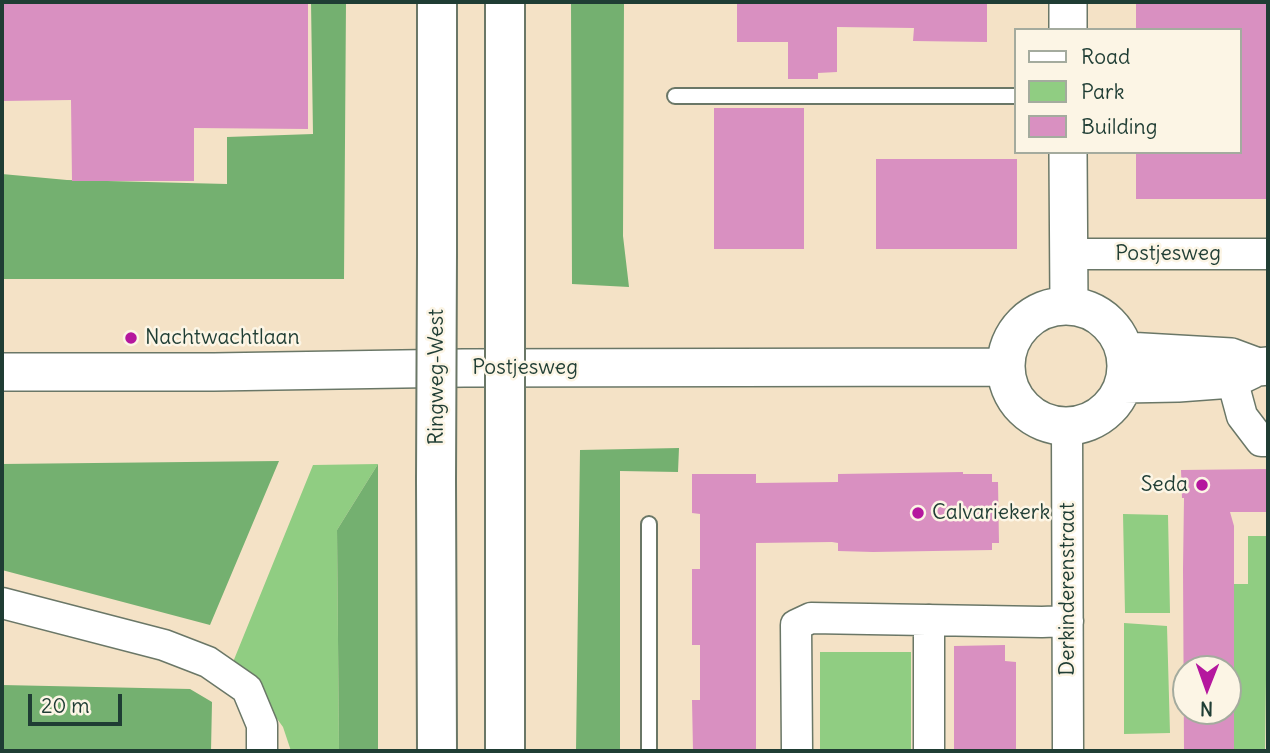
<!DOCTYPE html>
<style>
body{margin:0}
#map{position:relative;width:1270px;height:753px;overflow:hidden;background:#f4e2c6;font-family:Delius,sans-serif}
canvas{display:block}
.frame{position:absolute;inset:0;border:4px solid #1f3d34;pointer-events:none}
.legend{position:absolute;left:1014px;top:28px;width:228px;height:126px;box-sizing:border-box;background:#fcf5e5;border:2px solid #a4ab9e;margin:0;padding:9px 12px;list-style:none;font-size:21px;color:#1f3d34}
.legend li{display:flex;align-items:center;gap:14px;height:35px}
.legend b{width:35px;border:2px solid #a4ab9e}
.north{position:absolute;left:1172px;top:655px;width:70px;height:70px;box-sizing:border-box;background:#fcf5e5;border:2px solid #a4ab9e;border-radius:50%;rotate:181deg;font-size:19px;font-weight:700;line-height:28px;text-align:center;color:#1f3d34}
.north::after{content:'';display:block;margin:auto;width:24px;height:32px;background:#b5179e;clip-path:polygon(50% 0,100% 100%,50% 72%,0 100%)}
.scale{position:absolute;left:28px;top:694px;width:94px;height:32px;box-sizing:border-box;border:4px solid #1f3d34;border-top:0;padding-left:9px;font-size:21px;line-height:24px;white-space:nowrap;color:#1f3d34;-webkit-text-stroke:5px #fcf5e5;paint-order:stroke}
</style>
<div id="map">
<canvas width="1270" height="753"></canvas>
<div class="frame"></div>
<ul class="legend">
<li><b style="height:9px;background:#fff"></b>Road</li>
<li><b style="height:19px;background:#90cd82"></b>Park</li>
<li><b style="height:19px;background:#d990c1"></b>Building</li>
</ul>
<div class="north">N</div>
<div class="scale">20 m</div>
</div>
<script>
const ctx = document.querySelector('canvas').getContext('2d');
ctx.lineJoin = 'round';
function fillPath(path, color) { ctx.fillStyle = color; ctx.fill(path, 'evenodd'); }
const poly = rows => new Path2D(rows.map(r => 'M' + r).join(''));
function trace(path, color, width, dash) { ctx.strokeStyle = color; ctx.lineWidth = width; ctx.lineCap = dash ? 'butt' : 'round'; ctx.setLineDash(dash || []); ctx.stroke(path); }
function drawText(font, color, halo, rows, align = 'center') {
  ctx.font = font + ' Delius,sans-serif'; ctx.lineWidth = 5; ctx.setLineDash([]); ctx.textBaseline = 'middle'; ctx.strokeStyle = halo; ctx.fillStyle = color; for (const [text, x, y, turn = 0] of rows) {
    ctx.save(); ctx.translate(x, y); ctx.rotate((+turn || 0) * Math.PI / 180); ctx.textAlign = isNaN(turn) ? turn : align; if (halo) ctx.strokeText(text, 0, 0); ctx.fillText(text, 0, 0); ctx.restore();
  }
}
const green = poly([
 [378,464,337,530,339,751,291,751,283,727,254,687,231,667,313,465],
 [1123,514,1168,515,1170,613,1125,613],
 [1248,536,1268,536,1265,751,1227,751,1227,584,1248,584],
 [1124,623,1167,626,1170,733,1124,734],
 [820,652,911,652,911,751,820,751]
]);
const forest = poly([
 [311,2,346,2,344,279,2,279,2,174,67,180,227,184,227,137,313,134],
 [571,2,624,2,623,236,629,287,572,284],
 [679,448,678,472,620,471,620,751,576,751,580,450],
 [279,461,210,625,2,570,2,464],
 [378,464,378,751,339,751,337,530],
 [2,685,190,689,212,702,211,751,2,751]
]);
const building = poly([
 [2,2,308,2,308,129,194,128,194,181,72,181,71,100,2,101],
 [737,2,987,2,987,42,913,41,914,28,837,27,837,72,818,73,818,79,788,79,788,42,737,42],
 [1136,2,1268,2,1268,199,1136,199,1136,152,1240,152,1240,30,1136,30],
 [714,108,804,108,804,249,714,249],
 [876,159,1017,159,1017,249,876,249],
 [1268,469,1268,512,1230,512,1234,526,1234,751,1184,751,1183,569,1184,498,1182,498,1181,470],
 [1186,669,1228,669,1228,711,1186,711],
 [963,472,963,474,992,474,992,482,998,482,999,543,992,543,992,550,873,552,838,551,838,543,832,542,756,543,756,751,693,751,692,700,700,700,700,645,692,645,692,569,700,569,700,514,692,513,692,474,756,474,756,483,838,482,838,474],
 [1005,645,1005,661,1016,662,1016,751,954,751,954,646]
]);
const service = poly([
 [675,96,1016,96],
 [649,524,649,751]
]);
const minor = poly([
 [1069,254,1268,254],
 [1232,379,1242,416,1261,441,1268,441],
 [1067,427,1068,751],
 [2,603,164,645,208,662,247,689,262,725,262,751],
 [797,751,796,625,811,618,1042,622,1068,621],
 [929,751,929,620]
]);
const tertiary = poly([
 [1068,2,1068,30],
 [1068,152,1069,306],
 '1006 366a60 60 0 1 1 120 0a60 60 0 1 1-120 0Z',
 [1126,351,1231,357,1258,367,1268,366],
 [2,372,214,372,464,368,1005,367],
 [1124,384,1178,383,1232,379,1251,370]
]);
const motorway = poly([
 [437,254,437,2],
 [505,254,505,2],
 [505,479,505,751],
 [436,480,437,751]
]);
const motorwayBridge = poly([
 [505,479,505,254],
 [436,480,437,254]
]);
const markers = [
 [131,338,7,"#b5179e"],
 [1202,485,7,"#b5179e"],
 [918,513,7,"#b5179e"]
];
const streetNames = [
 ["Postjesweg",1168,254],
 ["Postjesweg",525,368],
 ["Ringweg-West",437,377,-90],
 ["Derkinderenstraat",1068,589,-90]
];
const poiNames = [
 ["Nachtwachtlaan",145,338],
 ["Seda",1188,485,"right"],
 ["Calvariekerk",932,513]
];
fillPath(green, '#90cd82');
fillPath(forest, '#74b070');
fillPath(building, '#d990c1');
trace(service, '#6a7767', 18);
trace(minor, '#6a7767', 33);
trace(tertiary, '#6a7767', 40);
trace(motorway, '#6a7767', 42);
trace(service, '#fff', 14);
trace(minor, '#fff', 30);
trace(tertiary, '#fff', 37);
trace(motorway, '#fff', 38);
trace(motorwayBridge, '#6a7767', 42, []);
trace(motorwayBridge, '#fff', 38);
for (const [x, y, r, color] of markers) { const dot = new Path2D(); dot.arc(x, y, r, 0, 2 * Math.PI); ctx.fillStyle = color; ctx.fill(dot); trace(dot, '#fcf5e5', 2.5); }
drawText('21px', '#1f3d34', '#fcf5e5', streetNames);
drawText('21px', '#1f3d34', '#fcf5e5', poiNames, 'left');
</script>
